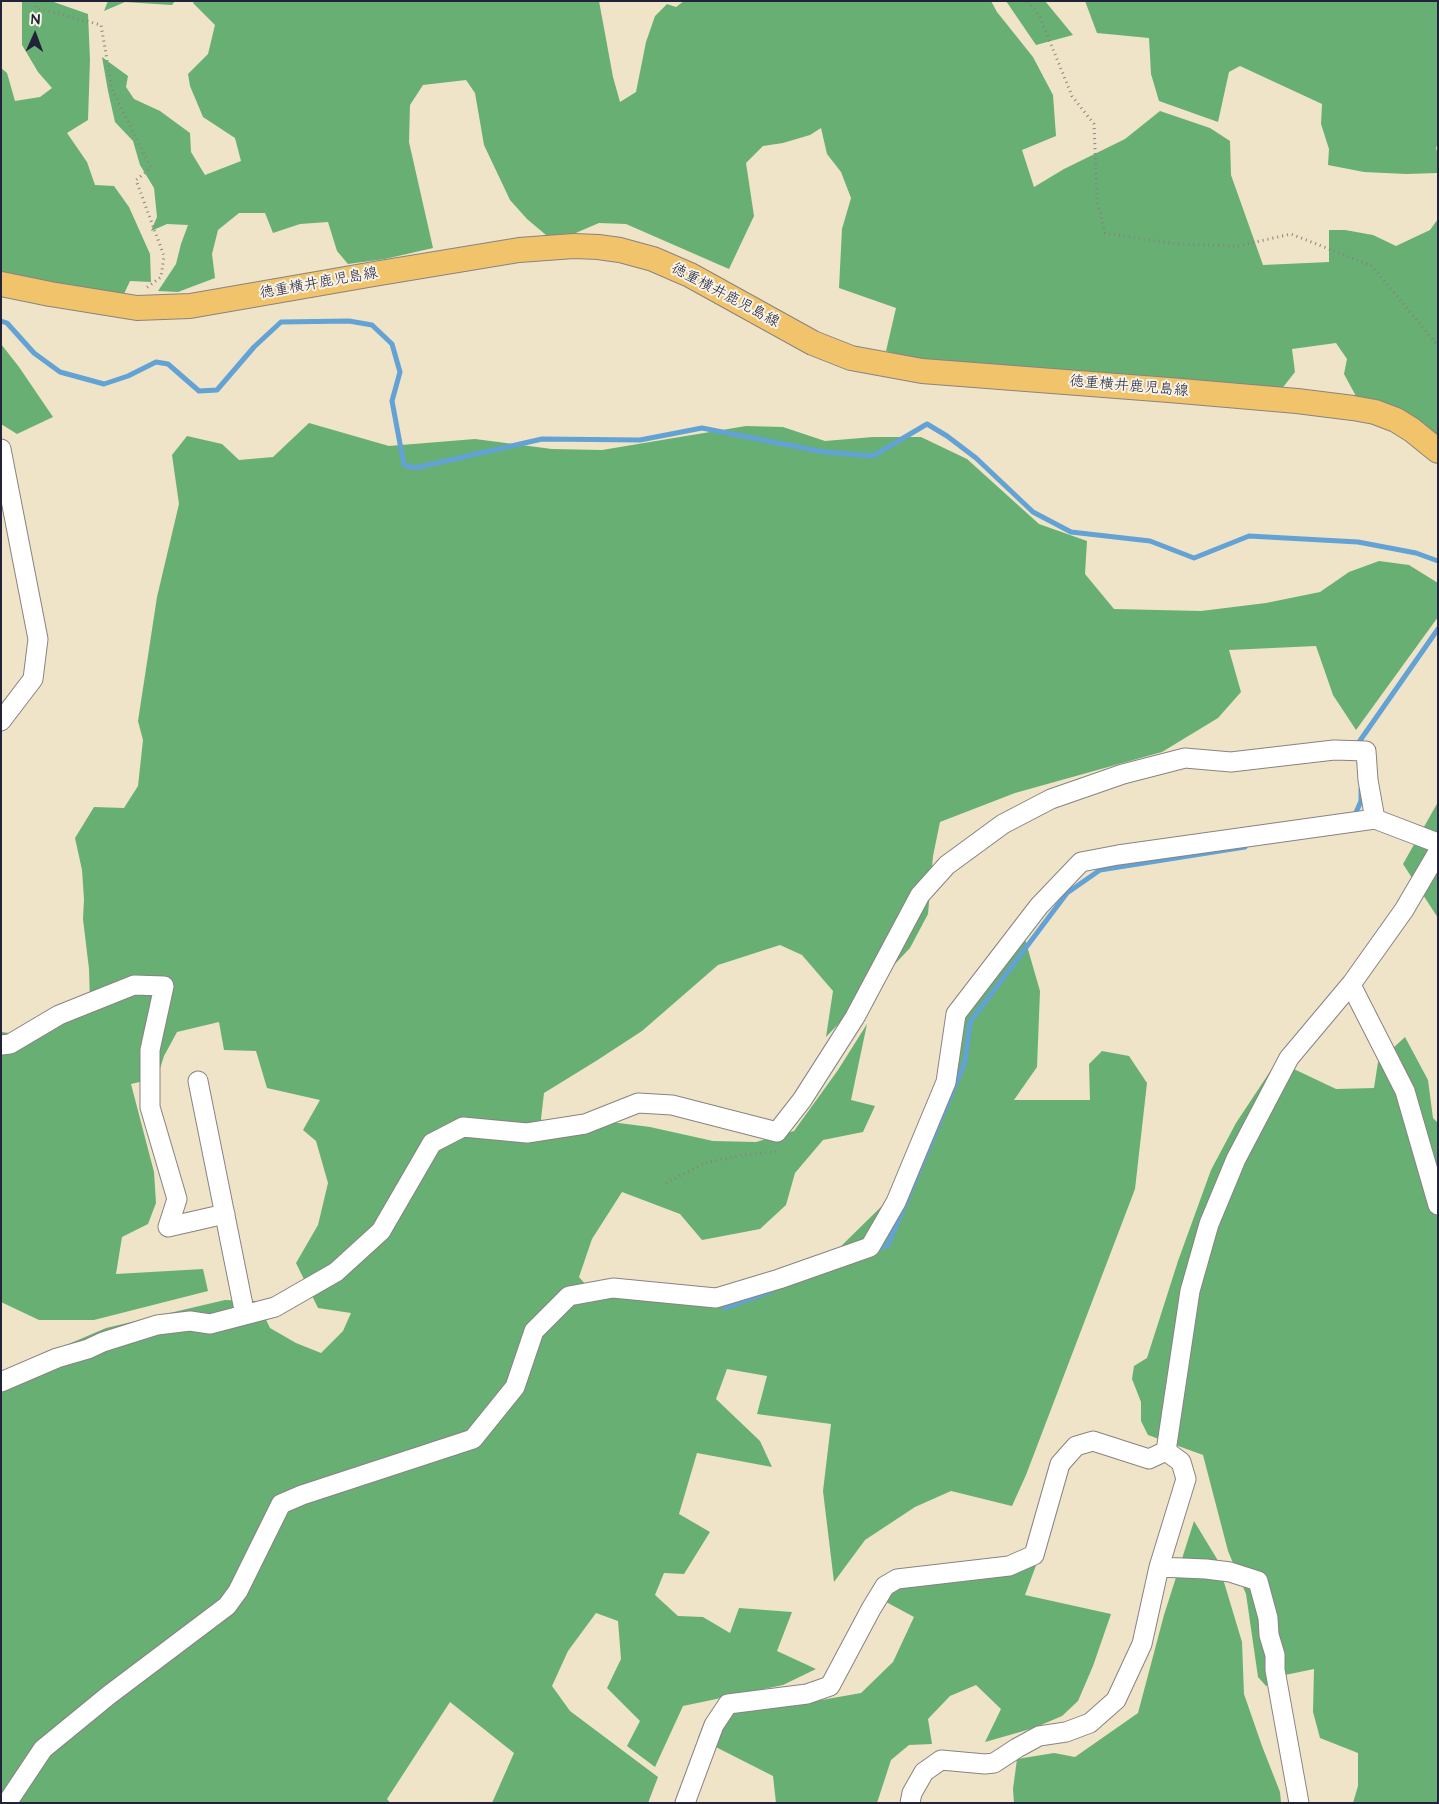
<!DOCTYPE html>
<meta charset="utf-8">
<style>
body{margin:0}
#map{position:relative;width:1439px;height:1804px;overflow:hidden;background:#efe4c8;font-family:"Architects Daughter",sans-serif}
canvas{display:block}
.frame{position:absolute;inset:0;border:2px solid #22223b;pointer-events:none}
.north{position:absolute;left:10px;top:10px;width:50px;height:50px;-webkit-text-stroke:4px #f7f3e8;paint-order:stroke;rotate:2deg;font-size:14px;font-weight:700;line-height:20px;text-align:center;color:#22223b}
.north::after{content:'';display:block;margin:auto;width:18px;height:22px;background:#22223b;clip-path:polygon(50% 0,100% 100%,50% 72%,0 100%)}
</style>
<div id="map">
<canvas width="1439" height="1804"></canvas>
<div class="frame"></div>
<div class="north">N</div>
</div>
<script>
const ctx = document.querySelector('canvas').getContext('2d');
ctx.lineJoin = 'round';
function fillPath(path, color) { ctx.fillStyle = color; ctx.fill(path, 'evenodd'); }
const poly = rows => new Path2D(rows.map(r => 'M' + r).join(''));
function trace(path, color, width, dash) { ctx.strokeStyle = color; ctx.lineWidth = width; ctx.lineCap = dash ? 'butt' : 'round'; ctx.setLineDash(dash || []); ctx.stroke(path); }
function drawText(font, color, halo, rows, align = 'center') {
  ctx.font = font + ' "Architects Daughter","Klee One",sans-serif'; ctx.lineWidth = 4; ctx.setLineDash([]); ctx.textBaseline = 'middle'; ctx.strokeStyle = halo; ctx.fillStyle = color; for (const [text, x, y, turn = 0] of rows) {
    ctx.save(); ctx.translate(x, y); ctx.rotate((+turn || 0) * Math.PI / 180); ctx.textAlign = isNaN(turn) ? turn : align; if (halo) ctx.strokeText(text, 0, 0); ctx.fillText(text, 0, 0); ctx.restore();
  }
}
const forest = poly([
 [22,1,51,1,88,14,90,60,88,120,67,133,87,162,95,185,114,186,129,207,150,254,151,282,130,281,123,296,1,273,1,68,7,73,15,101,40,97,52,88,38,72,22,45],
 [108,1,175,1,172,5,125,2,104,11],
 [194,1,599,1,613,77,620,102,636,92,646,42,655,16,667,4,676,7,684,1,991,1,997,12,1033,57,1053,95,1056,136,1022,150,1034,187,1064,169,1125,139,1160,111,1210,128,1230,141,1231,175,1263,265,1329,262,1329,230,1345,230,1373,235,1396,246,1430,230,1438,219,1438,436,1357,398,1344,374,1347,359,1336,343,1292,349,1295,372,1280,391,921,361,886,351,896,308,839,288,842,229,851,198,841,172,827,154,821,128,810,135,783,143,763,146,746,163,754,216,729,269,626,224,599,223,571,235,552,240,527,219,510,200,484,145,475,93,466,80,423,85,410,105,409,142,433,248,385,259,348,264,337,251,328,222,300,224,273,233,265,213,239,213,218,230,212,254,215,278,178,292,158,291,176,264,181,244,188,225,167,224,151,231,157,217,154,188,140,165,133,141,115,122,108,91,102,57,128,76,126,87,134,99,160,111,190,133,191,152,205,175,241,161,235,138,203,117,190,86,188,74,208,54,215,25,193,3],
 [1006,1,1045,1,1073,35,1036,45],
 [1085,1,1438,1,1438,143,1436,148,1438,155,1438,173,1406,174,1364,172,1328,165,1329,149,1321,124,1322,104,1240,66,1229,72,1218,122,1159,101,1151,74,1149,38,1097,33],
 [1,344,19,367,53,417,17,434,1,424],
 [309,423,389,446,475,439,552,449,602,450,746,426,783,427,825,441,873,437,921,437,967,459,1039,524,1087,541,1085,574,1114,609,1201,611,1266,603,1320,592,1349,572,1379,561,1409,565,1438,583,1438,617,1356,730,1333,695,1316,646,1229,650,1241,692,1218,718,1162,752,1015,793,940,822,933,856,928,914,910,948,826,1037,833,991,802,955,780,945,718,965,642,1031,596,1061,544,1093,541,1119,554,1138,611,1122,650,1127,713,1141,756,1142,794,1131,838,1070,867,1024,851,1100,875,1106,863,1132,823,1140,795,1173,786,1205,760,1229,702,1240,680,1214,622,1192,592,1239,579,1277,594,1294,637,1294,776,1285,832,1255,887,1201,930,1112,947,1047,981,977,1025,939,1040,991,1037,1067,1014,1100,1090,1100,1089,1064,1102,1051,1129,1056,1147,1083,1135,1189,1026,1475,1012,1506,951,1491,915,1507,865,1540,834,1582,823,1491,831,1424,757,1414,767,1376,727,1369,716,1399,760,1441,772,1467,697,1453,679,1514,710,1532,684,1574,664,1573,655,1595,678,1616,703,1617,730,1633,739,1608,792,1612,777,1651,816,1669,783,1685,683,1706,655,1767,627,1746,640,1721,607,1688,621,1659,618,1621,596,1613,568,1651,552,1686,570,1711,658,1777,648,1803,492,1803,514,1753,450,1702,387,1799,390,1803,1,1803,1,1373,106,1328,225,1300,257,1301,270,1328,296,1343,321,1353,343,1331,351,1313,318,1308,296,1263,318,1225,328,1183,316,1141,303,1130,320,1100,267,1088,256,1051,224,1050,219,1022,177,1032,164,1056,157,1078,131,1084,154,1172,156,1203,148,1224,122,1237,116,1274,203,1269,208,1291,94,1320,39,1320,1,1302,1,1032,41,1037,90,1002,89,969,83,919,84,899,82,870,75,838,94,807,124,808,138,786,143,740,138,721,157,597,179,504,172,455,187,436,222,444,239,460,273,457],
 [1438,802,1438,918,1403,864],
 [1405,1037,1428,1080,1433,1118,1438,1123,1438,1803,1353,1803,1358,1786,1358,1753,1320,1738,1313,1712,1314,1669,1285,1675,1266,1686,1258,1677,1246,1594,1228,1551,1203,1455,1148,1435,1141,1421,1141,1402,1132,1379,1134,1366,1147,1358,1178,1261,1211,1170,1236,1123,1277,1061,1336,1089,1374,1088,1378,1062],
 [1194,1521,1217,1559,1242,1642,1244,1694,1262,1746,1280,1792,1281,1803,1014,1803,1013,1789,1017,1759,1054,1753,1075,1757,1138,1713,1164,1615],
 [1047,1536,1025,1595,1111,1614,1093,1666,1078,1701,1062,1716,1034,1728,985,1742,1001,1709,976,1685,950,1696,928,1719,932,1744,909,1745,891,1760,877,1803,776,1803,773,1776,698,1738,705,1720,727,1708,753,1702,816,1701,861,1693,893,1662,914,1617,875,1596,885,1576,1015,1559]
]);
const stream = poly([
 [1,321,7,323,34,353,60,372,104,384,128,376,156,362,168,364,199,391,217,390,254,347,281,322,349,321,372,325,392,344,400,372,392,401,404,465,415,468,542,439,640,440,702,428,824,452,873,456,927,424,947,436,976,458,1033,512,1071,532,1150,541,1194,558,1249,536,1358,542,1416,553,1438,561],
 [1359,746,1359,742,1438,629],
 [1354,817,1361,801,1361,789],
 [875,1250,888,1245,965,1062,970,1022,1067,893,1100,870,1245,847],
 [725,1308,772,1291]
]);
const path = poly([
 [35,1,36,8,101,25,112,89,151,168,136,180,164,256,161,277,145,289],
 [1028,1,1039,15,1072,96,1094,124,1097,200,1105,233,1176,244,1238,246,1291,234,1372,266,1438,346],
 [666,1183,705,1163,742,1155,775,1152,778,1148]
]);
const minor = poly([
 [1,449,38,639,33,679,1,721],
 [1351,985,1405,1091,1438,1205],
 [1,1045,10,1044,59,1015,134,985,164,986,150,1050,150,1107,177,1199,168,1227,225,1214],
 [198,1081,245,1315],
 [1,1382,57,1358,88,1349,103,1342,157,1325,190,1321,210,1324,275,1307,336,1272,381,1231,432,1143,463,1127,527,1133,585,1124,638,1103,672,1105,777,1132,802,1100,855,1017,920,895,947,865,1003,824,1051,799,1123,774,1185,758,1231,762,1334,750,1366,751,1368,780,1375,819,1438,843],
 [1159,1567,1206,1569,1230,1572,1258,1581,1268,1618,1269,1635,1275,1655,1275,1670,1299,1803],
 [7,1803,43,1749,109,1695,227,1606,238,1591,281,1504,302,1495,473,1439,515,1387,534,1331,569,1296,613,1288,716,1298,779,1279,870,1247,896,1202,946,1082,956,1014,1039,906,1081,862,1118,855,1375,819],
 [685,1803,714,1725,728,1704,807,1694,830,1686,871,1609,885,1586,897,1579,1009,1566,1034,1555,1060,1464,1076,1446,1093,1441,1149,1459,1166,1451],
 [910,1803,912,1793,924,1772,941,1760,985,1764,994,1763,1017,1748,1039,1736,1066,1732,1090,1723,1116,1700,1142,1644,1159,1567,1186,1479,1181,1462,1166,1451,1190,1291,1209,1224,1236,1159,1289,1058,1352,983,1404,910,1438,852]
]);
const major = poly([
 [1,284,50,294,137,308,190,306,374,274,519,250,574,246,598,247,620,250,653,259,690,275,813,343,851,358,922,371,1169,390,1297,401,1353,408,1375,412,1396,420,1412,430,1438,451]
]);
const streetNames = [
 ["徳重横井鹿児島線",319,284,-10],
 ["徳重横井鹿児島線",725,296,28],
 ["徳重横井鹿児島線",1129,387,5]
];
fillPath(forest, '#68af74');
trace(stream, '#62a2d5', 5);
trace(minor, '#888382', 21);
trace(major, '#888382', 26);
trace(path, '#888382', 3, [1, 4]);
trace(minor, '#fff', 19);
trace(major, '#f1c36a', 24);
drawText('15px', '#22223b', '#f7f3e8', streetNames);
</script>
